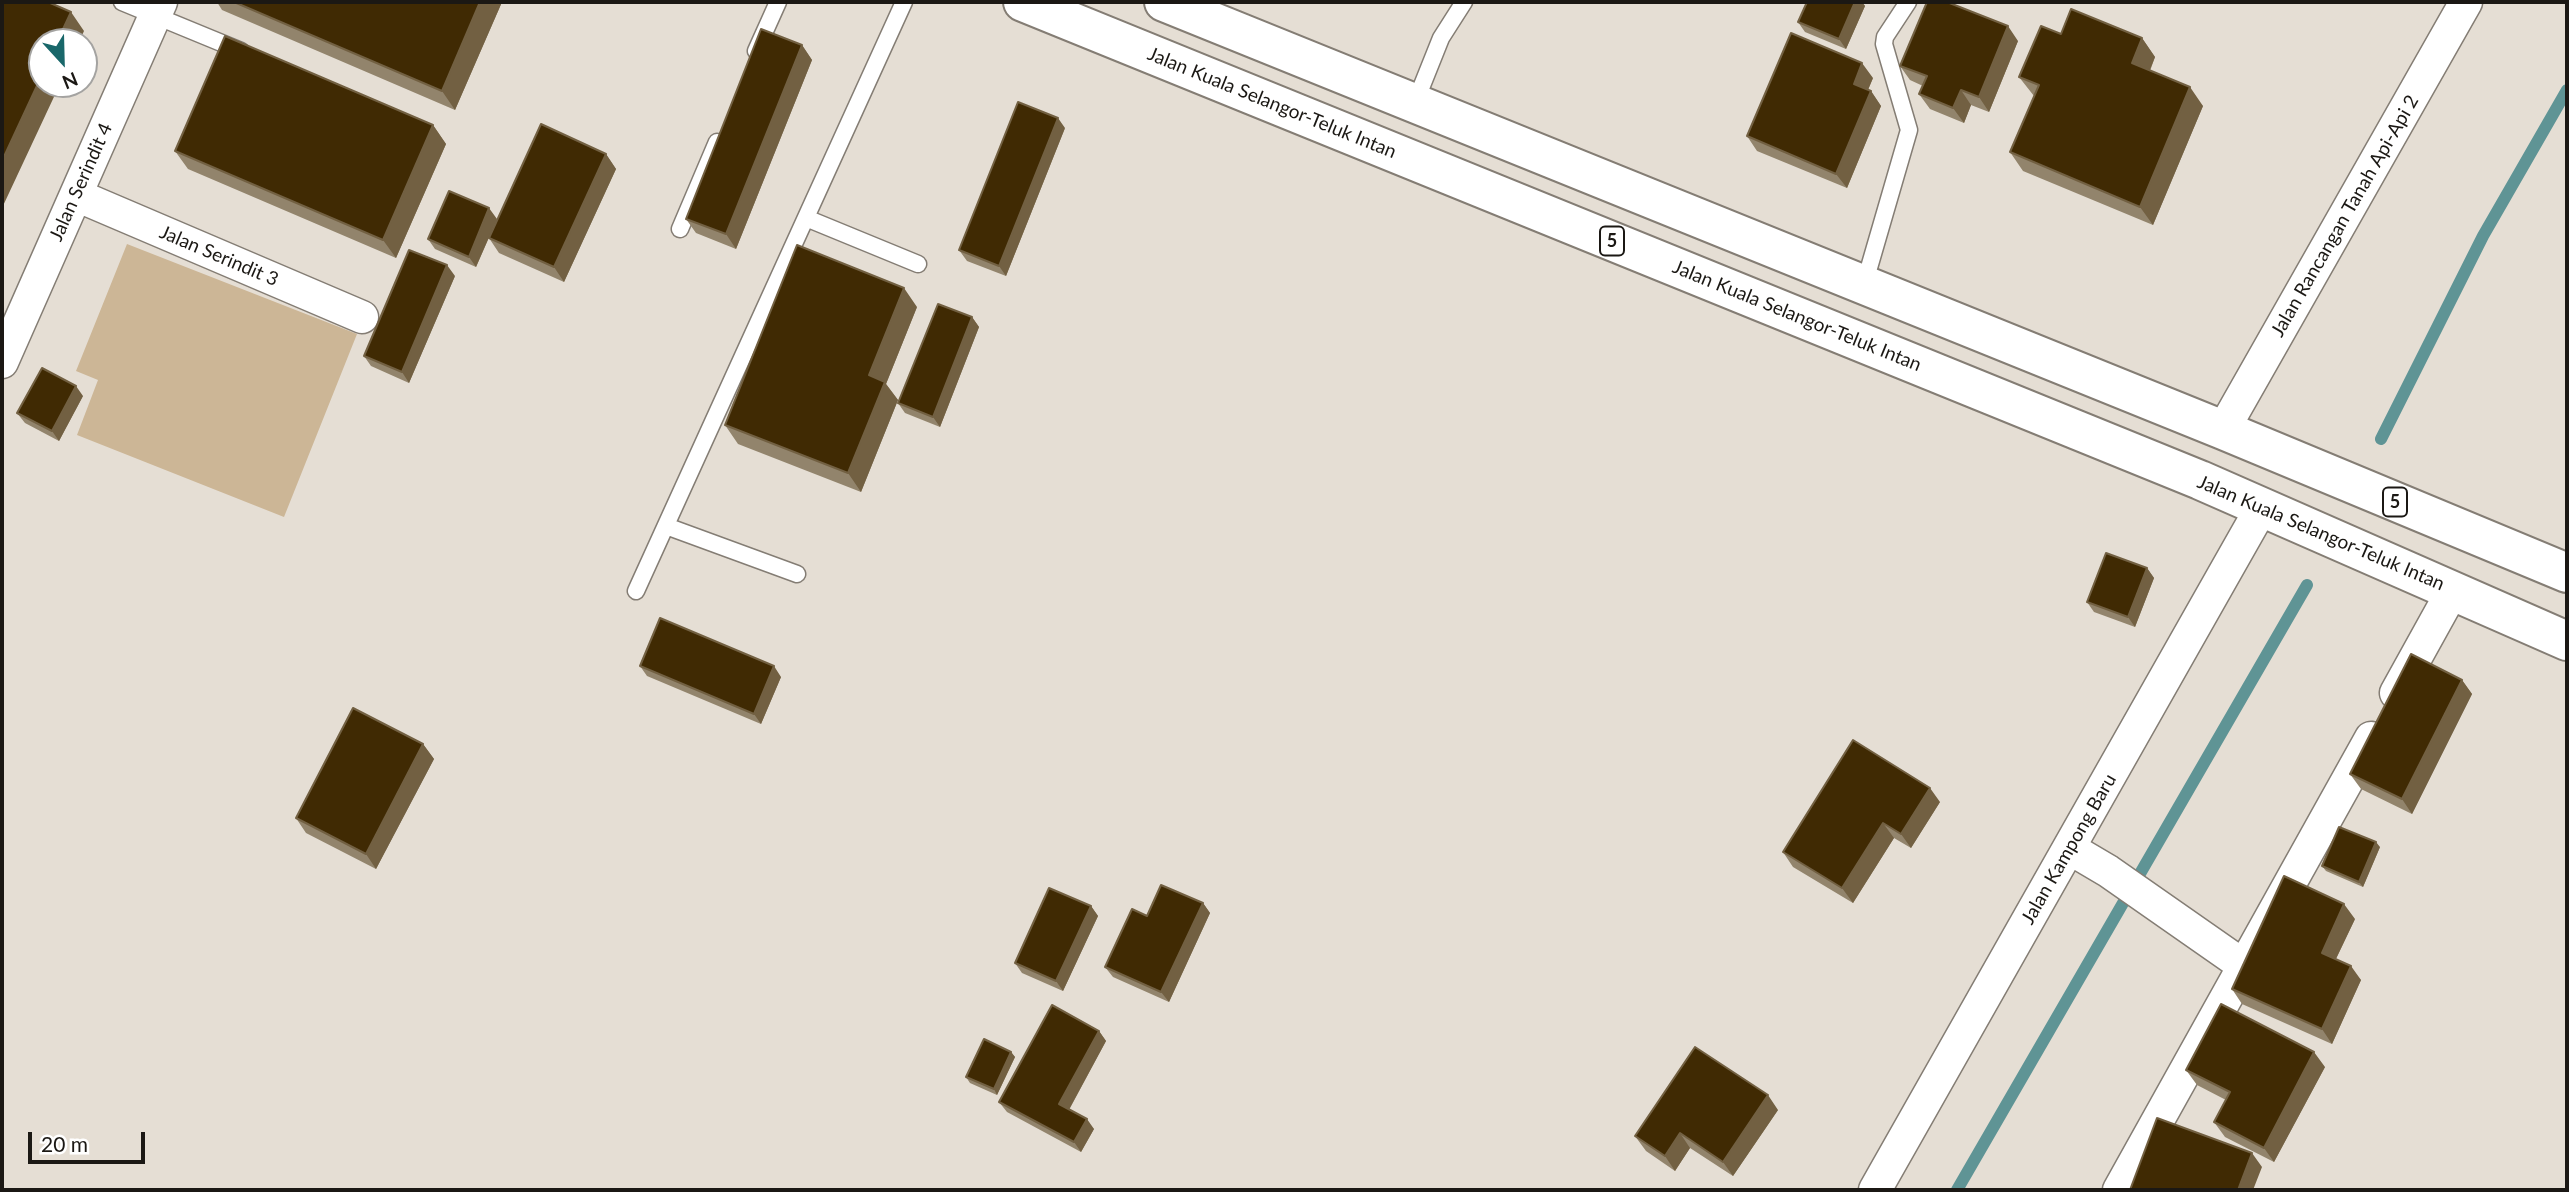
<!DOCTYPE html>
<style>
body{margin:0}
#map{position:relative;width:2569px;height:1192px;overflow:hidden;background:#e5ded4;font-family:Lato,sans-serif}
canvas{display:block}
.frame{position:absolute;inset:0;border:4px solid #1b1814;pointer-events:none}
.north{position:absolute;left:28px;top:28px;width:70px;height:70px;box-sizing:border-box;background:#fff;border:2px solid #a4a3a1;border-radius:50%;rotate:158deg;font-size:19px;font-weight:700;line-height:28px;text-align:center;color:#1b1814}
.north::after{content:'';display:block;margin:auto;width:24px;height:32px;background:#19676a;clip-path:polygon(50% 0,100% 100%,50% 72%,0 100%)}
.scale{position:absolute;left:28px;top:1132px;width:117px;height:32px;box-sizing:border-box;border:4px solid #1b1814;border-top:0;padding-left:9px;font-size:21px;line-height:24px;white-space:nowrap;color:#1b1814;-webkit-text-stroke:5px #fff;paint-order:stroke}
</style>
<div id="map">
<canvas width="2569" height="1192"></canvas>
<div class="frame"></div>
<div class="north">N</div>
<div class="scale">20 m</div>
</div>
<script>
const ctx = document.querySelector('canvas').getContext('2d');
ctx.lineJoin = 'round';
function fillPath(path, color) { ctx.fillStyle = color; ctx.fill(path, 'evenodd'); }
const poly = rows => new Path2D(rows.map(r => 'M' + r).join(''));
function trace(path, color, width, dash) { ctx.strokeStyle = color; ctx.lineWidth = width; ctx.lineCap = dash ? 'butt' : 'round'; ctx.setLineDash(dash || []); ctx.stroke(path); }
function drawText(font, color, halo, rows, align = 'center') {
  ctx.font = font + ' Lato,sans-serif'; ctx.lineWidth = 7; ctx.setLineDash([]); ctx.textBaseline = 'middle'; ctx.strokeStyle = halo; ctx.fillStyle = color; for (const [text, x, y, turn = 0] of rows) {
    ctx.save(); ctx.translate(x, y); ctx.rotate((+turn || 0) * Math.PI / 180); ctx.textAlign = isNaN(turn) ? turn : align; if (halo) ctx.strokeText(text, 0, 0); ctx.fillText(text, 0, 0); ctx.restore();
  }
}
const green = poly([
 [127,244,357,334,284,517,77,435,98,380,76,371]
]);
const stream = poly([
 [2381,439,2483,236,2567,90],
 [1957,1190,2307,585]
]);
const service = poly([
 [122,2,241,51],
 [756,51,778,2],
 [1415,103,1441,38,1464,2],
 [806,218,918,264],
 [680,229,717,142],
 [1864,285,1909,130,1884,44,1885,37,1908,2],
 [666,526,797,574],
 [636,591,904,2]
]);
const minor = poly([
 [76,195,362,317],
 [2,362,161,2],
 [2223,430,2466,2],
 [2396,693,2453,590],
 [2069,848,2108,871,2244,966],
 [1875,1190,2262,507],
 [2119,1190,2371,738]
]);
const trunk = poly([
 [1023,2,2200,480,2567,641],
 [1164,2,2223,430,2567,573]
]);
const wall = poly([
 [217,2,502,2,455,110,222,10],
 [1807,2,1862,2,1865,6,1846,49,1805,32,1798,22],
 [2061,34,2142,38,2155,57,2150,71,2203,106,2153,225,2023,171,2010,152,2034,96,2019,77],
 [2018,41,1989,112,1971,105,1964,123,1930,109,1919,94,1923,86,1910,80,1900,66],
 [802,45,812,60,736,249,696,233,686,219],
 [1873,78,1868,90,1871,91,1881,106,1847,188,1757,151,1747,136],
 [433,125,446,144,396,258,188,169,175,151],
 [1065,128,1006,276,967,261,959,250],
 [606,154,616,169,564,282,499,253,489,238],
 [497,219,476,267,435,249,428,239],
 [455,276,409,383,371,366,364,356],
 [917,307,886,384,898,400,861,492,738,444,725,425],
 [972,317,979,327,940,427,905,413,898,403],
 [83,396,59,441,25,423,17,413],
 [2147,568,2154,578,2135,627,2094,612,2087,602],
 [640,666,781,677,761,724,647,676],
 [2462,680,2472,694,2412,814,2361,789,2350,774],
 [423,744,434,759,376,869,306,833,296,818],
 [1940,802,1911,848,1894,838,1853,903,1793,867,1783,852],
 [2380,847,2363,887,2326,871,2322,866],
 [1203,903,1210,913,1169,1002,1113,977,1105,967,1147,916],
 [1091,906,1098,916,1063,991,1022,973,1015,963],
 [2355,919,2336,959,2361,980,2332,1044,2242,1004,2232,989],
 [1099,1031,1106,1041,1069,1110,1094,1129,1081,1152,1007,1112,999,1102],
 [1011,1052,1015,1057,997,1095,970,1083,966,1077],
 [2325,1067,2274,1162,2225,1137,2214,1122,2226,1100,2197,1085,2186,1070],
 [1778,1110,1733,1176,1690,1148,1675,1171,1646,1151,1635,1136]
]);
const shadedWall = poly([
 [480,2,502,2,455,110,442,91],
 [1855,2,1862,2,1865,6,1846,49,1839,39],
 [71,12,84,31,79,42,57,42],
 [2008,26,2018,41,1989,112,1979,97],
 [2142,38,2155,57,2145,82,2132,63],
 [802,45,812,60,736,249,726,234],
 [1862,63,1873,78,1864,99,1854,84],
 [42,75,42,84,60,84,2,208,2,161],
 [2190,87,2203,106,2153,225,2140,207],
 [1961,90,1971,105,1964,123,1953,108],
 [1871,91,1881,106,1847,188,1836,174],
 [1058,118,1065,128,1006,276,999,266],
 [433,125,446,144,396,258,383,240],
 [606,154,616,169,564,282,554,267],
 [489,208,497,219,476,267,469,257],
 [447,265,455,276,409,383,402,372],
 [904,288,917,307,886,384,898,400,861,492,848,473,869,375],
 [972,317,979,327,940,427,933,417],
 [76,386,83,396,59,441,52,431],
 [2147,568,2154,578,2135,627,2128,617],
 [774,666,781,677,761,724,754,714],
 [2462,680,2472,694,2412,814,2402,799],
 [423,744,434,759,376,869,366,854],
 [1930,788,1940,802,1911,848,1901,834],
 [1883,823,1894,838,1853,903,1842,888],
 [2376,842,2380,847,2363,887,2359,882],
 [1203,903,1210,913,1169,1002,1161,992],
 [2344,904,2355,919,2332,967,2322,953],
 [1091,906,1098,916,1063,991,1056,981],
 [2351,966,2361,980,2332,1044,2322,1029],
 [1099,1031,1106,1041,1066,1115,1059,1104],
 [1011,1052,1015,1057,997,1095,994,1089],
 [2314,1052,2325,1067,2274,1162,2264,1148],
 [1768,1095,1778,1110,1733,1176,1723,1162],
 [1087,1119,1094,1129,1081,1152,1074,1142],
 [1680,1133,1690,1148,1675,1171,1665,1156],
 [2252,1153,2262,1167,2253,1190,2238,1190]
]);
const building = poly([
 [2,2,48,2,71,12,57,42,42,42,42,75,2,161,2,2],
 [234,2,480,2,442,91,234,2],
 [1807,2,1855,2,1839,39,1798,22,1807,2],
 [1927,2,1947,2,2008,26,1979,97,1961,90,1953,108,1919,94,1927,76,1900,66,1927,2],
 [2071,9,2142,38,2132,63,2190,87,2140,207,2010,152,2039,85,2019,77,2041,26,2061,34,2071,9],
 [761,29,802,45,726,234,686,219,761,29],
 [1791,33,1862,63,1854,84,1871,91,1836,174,1747,136,1791,33],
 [225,36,433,125,383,240,175,151,225,36],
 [1018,102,1058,118,999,266,959,250,1018,102],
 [541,124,606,154,554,267,489,238,541,124],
 [449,191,489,208,469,257,428,239,449,191],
 [797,245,904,288,869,375,885,382,848,473,725,425,797,245],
 [409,250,447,265,402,372,364,356,409,250],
 [938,304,972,317,933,417,898,403,938,304],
 [42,368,76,386,52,431,17,413,42,368],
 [2106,553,2147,568,2128,617,2087,602,2106,553],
 [660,618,774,666,754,714,640,666,660,618],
 [2411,654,2462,680,2402,799,2350,774,2411,654],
 [353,708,423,744,366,854,296,818,353,708],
 [1853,740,1930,788,1901,834,1883,823,1842,888,1783,852,1853,740],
 [2339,827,2376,842,2359,882,2322,866,2339,827],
 [2284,876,2344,904,2322,953,2351,966,2322,1029,2232,989,2284,876],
 [1161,885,1203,903,1161,992,1105,967,1132,909,1147,916,1161,885],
 [1049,888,1091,906,1056,981,1015,963,1049,888],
 [2221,1004,2314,1052,2264,1148,2214,1122,2230,1092,2186,1070,2221,1004],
 [1052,1005,1099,1031,1059,1104,1087,1119,1074,1142,999,1102,1052,1005],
 [984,1039,1011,1052,994,1089,966,1077,984,1039],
 [1695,1047,1768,1095,1723,1162,1680,1133,1665,1156,1635,1136,1695,1047],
 [2157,1118,2252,1153,2238,1190,2130,1190,2157,1118]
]);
const shields = [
 [1612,241,24],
 [2395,502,24]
];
const shieldNames = [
 ["5",1612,241],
 ["5",2395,502]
];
const streetNames = [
 ["Jalan Kuala Selangor-Teluk Intan",1272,103,22],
 ["Jalan Serindit 4",81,182,-66],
 ["Jalan Rancangan Tanah Api-Api 2",2345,216,-60],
 ["Jalan Serindit 3",219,256,23],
 ["Jalan Kuala Selangor-Teluk Intan",1797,316,22],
 ["Jalan Kuala Selangor-Teluk Intan",2321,533,23],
 ["Jalan Kampong Baru",2069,849,-60]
];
fillPath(green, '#ccb696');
trace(stream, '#5f9495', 12);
trace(service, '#847d74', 19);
trace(minor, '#847d74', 35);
trace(trunk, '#847d74', 42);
trace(service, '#fff', 16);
trace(minor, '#fff', 32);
trace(trunk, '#fff', 38);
fillPath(wall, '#92846c');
fillPath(shadedWall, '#726042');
fillPath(building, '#402a03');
trace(building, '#726042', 2);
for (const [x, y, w] of shields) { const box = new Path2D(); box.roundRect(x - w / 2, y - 14.5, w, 29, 5); ctx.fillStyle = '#fff'; ctx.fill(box); trace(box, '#1b1814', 2); }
drawText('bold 18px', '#1b1814', null, shieldNames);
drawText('19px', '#1b1814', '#fff', streetNames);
</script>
